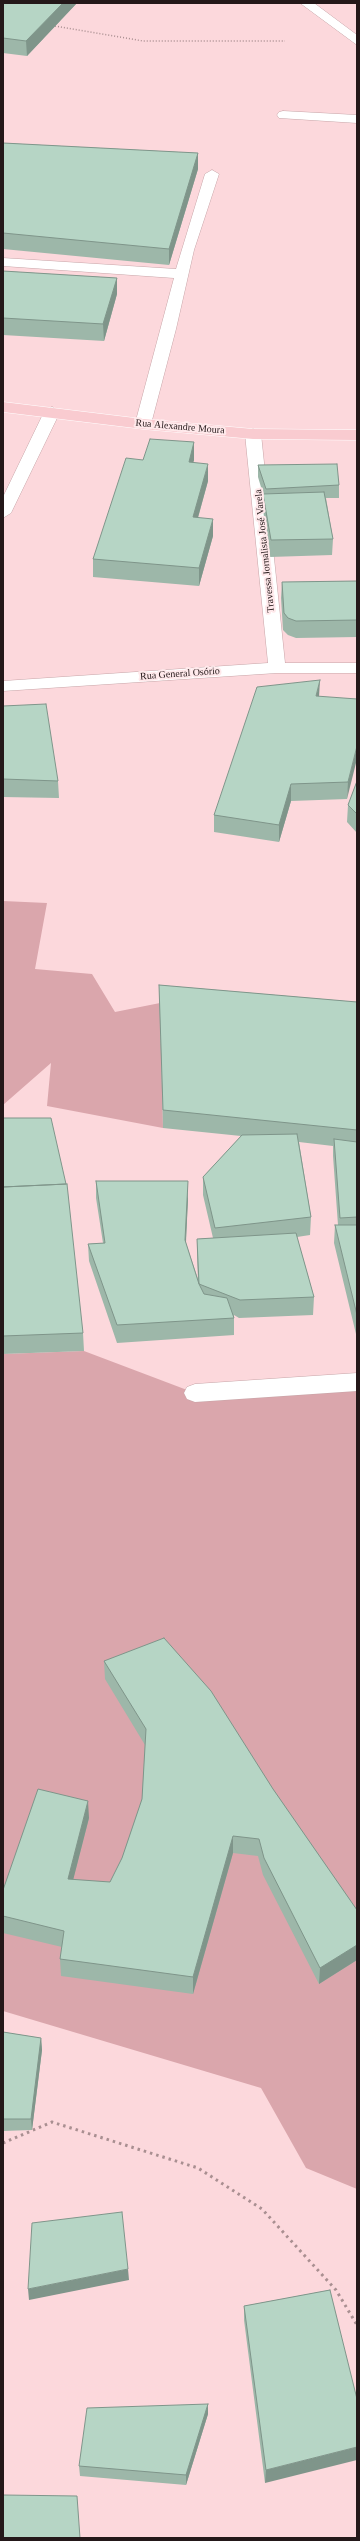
<!DOCTYPE html>
<meta charset="utf-8">
<style>
body{margin:0}
#map{position:relative;width:360px;height:2541px;overflow:hidden;background:#fcd8dc;font-family:Georgia,serif}
canvas{display:block}
.frame{position:absolute;inset:0;border:4px solid #241819;pointer-events:none}
</style>
<div id="map">
<canvas width="360" height="2541"></canvas>
<div class="frame"></div>
</div>
<script>
const ctx = document.querySelector('canvas').getContext('2d');
ctx.lineJoin = 'round';
function fillPath(path, color) { ctx.fillStyle = color; ctx.fill(path, 'evenodd'); }
const poly = rows => new Path2D(rows.map(r => 'M' + r).join(''));
function trace(path, color, width, dash) { ctx.strokeStyle = color; ctx.lineWidth = width; ctx.lineCap = dash ? 'butt' : 'round'; ctx.setLineDash(dash || []); ctx.stroke(path); }
function drawText(font, color, halo, rows, align = 'center') {
  ctx.font = font + ' Georgia,serif'; ctx.lineWidth = 4; ctx.setLineDash([]); ctx.textBaseline = 'middle'; ctx.strokeStyle = halo; ctx.fillStyle = color; for (const [text, x, y, turn = 0] of rows) {
    ctx.save(); ctx.translate(x, y); ctx.rotate((+turn || 0) * Math.PI / 180); ctx.textAlign = isNaN(turn) ? turn : align; if (halo) ctx.strokeText(text, 0, 0); ctx.fillText(text, 0, 0); ctx.restore();
  }
}
const green = poly([
 [3,901,47,903,35,969,92,974,115,1012,160,1003,163,1128,47,1106,51,1063,3,1105],
 [84,1351,195,1393,357,1382,357,2189,306,2168,261,2088,3,2011,3,1354]
]);
const pathFar1 = poly([
 [55,26,143,41,285,41]
]);
const path = poly([
 [3,2143,52,2122,198,2168,262,2209,336,2290,357,2325]
]);
const minor = poly([
 [300,3,314,3,357,35,357,45,300,3],
 [283,111,357,115,357,123,279,118,277,115,279,112,283,111],
 [212,170,219,174,194,250,176,329,151,424,148,427,138,427,135,424,174,278,3,266,3,258,176,269,205,174,212,170],
 [52,407,60,412,11,513,3,518,3,497,44,412,52,407],
 [253,429,261,434,285,663,357,663,357,673,277,673,3,691,3,681,268,663,245,434,253,429],
 [357,1373,357,1391,195,1402,187,1399,184,1393,187,1387,195,1384,357,1373]
]);
const major = poly([
 [3,402,143,419,253,429,357,430,357,440,253,439,143,429,3,412,3,402]
]);
const wall = poly([
 [3,3,77,3,27,56,3,53],
 [3,143,198,153,198,169,169,265,3,249],
 [3,271,117,278,117,294,104,341,3,335],
 [194,442,194,460,193,462,208,481,198,518,213,536,199,586,93,577,93,559,143,460],
 [258,465,339,485,339,498,326,498,333,539,332,555,270,557,263,510,263,494,258,477],
 [357,581,357,637,296,638,288,635,283,630,281,598,282,582],
 [319,697,357,699,347,799,291,801,279,842,214,832,214,815],
 [3,706,58,781,59,798,3,797],
 [357,781,357,833,347,822,348,805],
 [159,985,357,1002,357,1334,356,1334,334,1243,335,1225,338,1225,333,1156,333,1146,299,1142,311,1217,310,1235,297,1237,314,1297,313,1315,239,1318,234,1315,234,1335,117,1343,89,1261,88,1244,103,1243,96,1198,96,1181,188,1198,186,1243,198,1279,197,1257,197,1239,213,1238,203,1195,203,1177,241,1136,163,1128],
 [3,1118,83,1333,84,1351,3,1354],
 [104,1661,273,1789,357,1910,357,1960,319,1984,263,1875,258,1856,233,1853,193,1994,61,1976,60,1959,62,1947,3,1933,3,1890,89,1818,73,1880,110,1882,122,1858,142,1799,145,1745,105,1679],
 [3,2032,41,2038,42,2050,32,2130,3,2131],
 [330,2290,265,2483,244,2320,244,2306],
 [208,2404,208,2414,186,2485,80,2476,79,2466]
]);
const shadedWall = poly([
 [63,3,77,3,27,56,26,41],
 [198,153,198,169,169,265,169,249],
 [117,278,117,294,104,341,103,324],
 [194,442,194,460,189,479,189,462],
 [208,464,208,481,193,535,193,517],
 [213,519,213,536,199,586,199,568],
 [320,680,319,697,316,696],
 [357,746,357,759,347,799,348,782],
 [291,784,291,801,279,842,279,825],
 [188,1181,188,1198,185,1258,185,1240],
 [88,1801,89,1818,69,1896,68,1879],
 [233,1836,233,1853,193,1994,193,1977],
 [357,1945,357,1960,319,1984,320,1968],
 [41,2038,42,2050,32,2130,31,2119],
 [128,2269,129,2280,29,2300,28,2289],
 [208,2404,208,2414,186,2485,186,2475],
 [357,2447,357,2460,265,2483,266,2470]
]);
const building = poly([
 [3,3,63,3,26,41,3,38,3,3],
 [3,143,198,153,169,249,3,233,3,143],
 [3,271,117,278,103,324,3,318,3,271],
 [150,439,194,442,189,462,208,464,193,517,213,519,199,568,93,559,126,458,143,460,150,439],
 [337,464,339,485,266,489,258,465,337,464],
 [324,492,333,539,271,540,263,494,324,492],
 [357,581,357,620,296,621,288,618,284,613,282,582,357,581],
 [320,680,316,696,357,699,357,746,348,782,291,784,279,825,214,815,257,687,320,680],
 [46,704,58,781,3,779,3,706,46,704],
 [357,781,357,814,348,805,357,781],
 [159,985,357,1002,357,1130,163,1110,159,985],
 [3,1118,51,1118,66,1184,3,1187,3,1118],
 [297,1134,311,1217,215,1228,203,1177,242,1135,297,1134],
 [334,1139,357,1142,357,1217,340,1218,334,1139],
 [96,1181,188,1181,185,1240,199,1284,197,1239,296,1233,314,1297,240,1300,199,1284,204,1294,227,1298,234,1318,117,1325,88,1244,105,1243,96,1181],
 [67,1184,83,1333,3,1336,3,1187,67,1184],
 [335,1225,357,1225,357,1315,335,1225],
 [164,1638,211,1691,273,1789,357,1910,357,1945,320,1968,264,1858,259,1839,233,1836,193,1977,60,1959,64,1931,3,1916,3,1890,38,1789,88,1801,68,1879,110,1882,122,1858,142,1799,146,1729,104,1661,164,1638],
 [3,2032,41,2038,31,2119,3,2119,3,2032],
 [122,2212,128,2269,28,2289,32,2223,122,2212],
 [330,2290,357,2399,357,2447,266,2470,244,2306,330,2290],
 [208,2404,186,2475,79,2466,87,2408,208,2404],
 [3,2495,77,2496,80,2538,3,2538,3,2495]
]);
const farStreetnames = [
 ["Rua Alexandre Moura",180,427,5],
 ["Travessa Jornalista José Varela",265,551,-96],
 ["Rua General Osório",180,674,-4]
];
fillPath(green, '#daa6ac');
trace(minor, '#c7a5a8', 1);
trace(major, '#fff', 1);
trace(pathFar1, '#a98f91', 1.5, [1, 2]);
trace(path, '#a98f91', 3, [2.5, 4]);
fillPath(minor, '#fff');
fillPath(major, '#f9cbd0');
fillPath(wall, '#9db7a9');
fillPath(shadedWall, '#7f958a');
fillPath(building, '#b6d5c5');
trace(building, '#7f958a', 1);
drawText('10px', '#241819', '#ffe9eb', farStreetnames);
</script>
